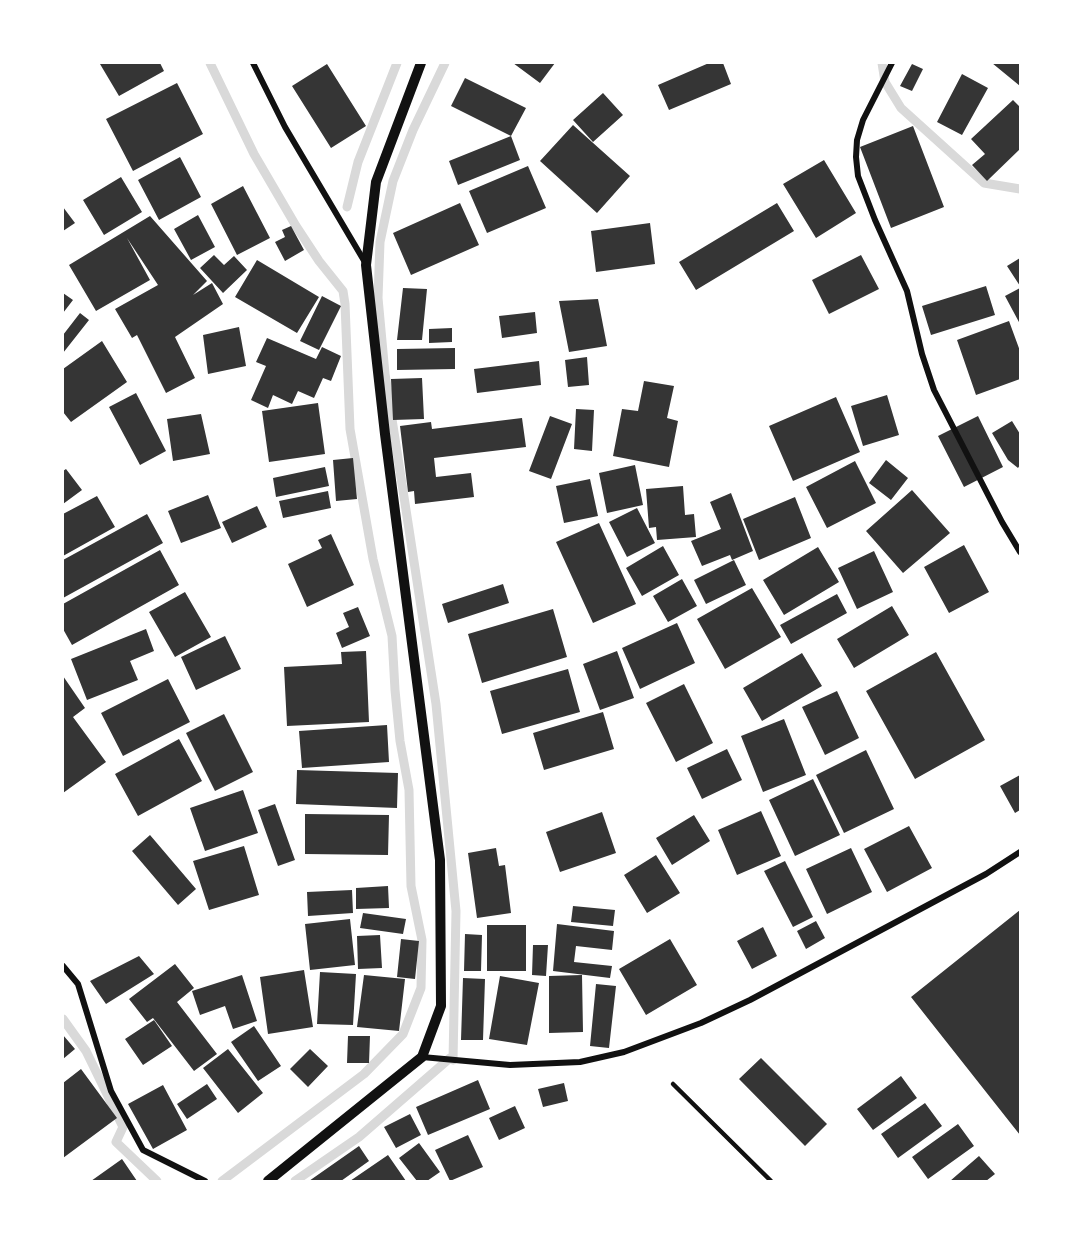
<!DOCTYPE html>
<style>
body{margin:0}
#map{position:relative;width:1083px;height:1244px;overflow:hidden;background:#fff;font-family:"Alegreya Sans",sans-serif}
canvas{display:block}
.frame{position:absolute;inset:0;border:64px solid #fff;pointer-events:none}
</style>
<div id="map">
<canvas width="1083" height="1244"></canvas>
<div class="frame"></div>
</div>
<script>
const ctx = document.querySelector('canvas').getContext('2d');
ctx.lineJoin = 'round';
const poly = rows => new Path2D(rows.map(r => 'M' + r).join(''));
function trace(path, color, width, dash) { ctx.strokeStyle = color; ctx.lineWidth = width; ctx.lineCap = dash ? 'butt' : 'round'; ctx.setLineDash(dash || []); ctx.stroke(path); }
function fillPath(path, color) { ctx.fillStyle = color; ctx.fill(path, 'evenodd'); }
const stream = poly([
 [210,63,254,154,296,226,319,261,343,291,345,304,350,429,373,559,392,636,395,690,400,741,409,790,411,886,422,940,421,988,403,1034,364,1074,222,1181],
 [882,63,885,82,901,108,984,183,1020,189],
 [347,207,358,162,397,63],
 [63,1019,86,1051,123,1127,116,1142,157,1181],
 [295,1181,359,1137,450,1058,453,1060,456,911,436,704,385,374,378,298,380,242,393,181,413,130,445,63]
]);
const building = poly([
 [160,63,164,71,119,96,100,64],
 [513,63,555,63,540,83],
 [709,63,723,63,731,84,669,110,658,85],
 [992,63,1020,63,1020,86],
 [327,64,366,126,331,148,292,86],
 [912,64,923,69,912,91,900,86],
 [962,74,988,88,962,135,937,122],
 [465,78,526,108,511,136,451,106],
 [177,83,203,134,133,171,106,119],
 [603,93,623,115,593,142,573,120],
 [1013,100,1020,107,1020,149,987,181,972,165,985,154,971,139],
 [573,125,630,176,597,213,540,161],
 [913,126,944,207,891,228,860,147],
 [511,136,520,160,458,185,449,161],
 [180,157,201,197,159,220,138,180],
 [824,160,856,213,816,238,783,184],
 [528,166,546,208,487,233,469,191],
 [121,177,142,212,104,235,83,200],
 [243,186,270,238,237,255,211,204],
 [460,203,479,245,411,275,393,233],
 [777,203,794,231,696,290,679,262],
 [63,207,75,223,63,231],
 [198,215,215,247,191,260,174,229],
 [150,216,207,281,193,295,212,283,223,304,175,337,195,378,166,393,137,335,132,338,115,309,158,285,127,238,150,280,96,311,69,265],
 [650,223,655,264,596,272,591,231],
 [291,226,304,250,285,261,275,242,285,237,282,230],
 [214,255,224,265,234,256,247,270,223,293,200,268],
 [861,255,879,289,829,314,812,280],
 [1020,258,1020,286,1007,266],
 [257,260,319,297,297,333,235,297],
 [986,286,995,315,931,335,922,306],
 [403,288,427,289,422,340,397,340],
 [1020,288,1020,324,1005,296],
 [63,293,73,300,63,313],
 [322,296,341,306,319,350,300,341],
 [598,299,607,346,569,352,559,301],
 [535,312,537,333,502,338,499,316],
 [80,313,89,320,63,353,63,335],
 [1009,321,1020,351,1020,379,976,395,957,340],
 [239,327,246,366,208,374,203,335],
 [452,328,452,342,429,343,429,329],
 [267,338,316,359,322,347,341,356,331,381,323,378,314,398,298,391,292,404,273,395,268,408,251,400,266,366,256,362],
 [102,341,127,382,71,422,63,412,63,369],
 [455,348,455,369,397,370,397,349],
 [587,357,589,385,568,387,565,360],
 [539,361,541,385,477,393,474,369],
 [422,378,424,419,393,420,391,379],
 [644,381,674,386,667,418,678,421,669,467,613,456,622,409,638,411],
 [136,393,166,451,140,465,109,407],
 [887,395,899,435,863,446,851,406],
 [836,397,860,452,793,481,769,426],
 [318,403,325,454,269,462,262,411],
 [576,409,594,410,592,451,574,449],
 [201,414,210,454,173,461,167,419],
 [550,416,572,424,551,479,529,471],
 [978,416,1003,467,964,487,938,436],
 [522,418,526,447,434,458,436,477,471,473,474,497,415,504,414,491,408,492,400,426,431,422,432,429],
 [1012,421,1020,434,1020,465,1018,468,1008,460,992,433],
 [353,458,357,499,336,501,333,460],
 [886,460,908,478,891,500,869,483],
 [855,461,876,503,827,528,806,487],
 [635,465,643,505,607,513,599,473],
 [325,467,329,486,276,497,273,478],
 [66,469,82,490,63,504,63,471],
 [590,479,598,516,564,523,556,486],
 [683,486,685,515,694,514,696,537,657,540,656,527,649,528,646,489],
 [912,490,950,533,903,573,866,531],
 [328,491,331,508,283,518,279,501],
 [731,493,753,551,732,560,730,555,702,566,691,541,721,529,710,502],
 [208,495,221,528,181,543,168,511],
 [97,496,115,527,63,556,63,514],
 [795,497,811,538,759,560,743,519],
 [257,506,267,527,232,543,222,522],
 [637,508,655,543,627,557,609,522],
 [147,514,163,543,63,598,63,560],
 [599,523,636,604,593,623,556,542],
 [331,534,354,585,307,607,288,564,322,548,318,540],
 [964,545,989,592,949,613,924,567],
 [663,546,679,575,642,596,626,568],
 [818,547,839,582,784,615,763,580],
 [160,550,179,585,72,645,63,629,63,604],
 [874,551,893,592,857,609,838,568],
 [734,560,746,585,706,604,694,580],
 [682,579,697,606,668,622,653,596],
 [503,584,509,603,448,623,442,604],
 [752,588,781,637,725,669,697,619],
 [185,592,211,637,175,657,149,612],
 [837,594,847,613,791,644,780,625],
 [892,606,909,635,854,668,837,639],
 [358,607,370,636,342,648,336,633,349,627,343,613],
 [553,609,567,657,482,683,468,634],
 [677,623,695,663,640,689,622,648],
 [146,629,154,651,130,661,138,680,87,700,71,659],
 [225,636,241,669,196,690,181,657],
 [366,651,369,722,287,726,284,667,342,664,341,652],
 [617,651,634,698,600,710,583,664],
 [936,652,985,740,915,779,866,691],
 [802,653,822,686,762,721,743,688],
 [568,669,580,712,502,734,490,691],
 [63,676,85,708,73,717,106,762,63,793],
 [168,679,190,722,123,756,101,713],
 [684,684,713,743,676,762,646,703],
 [837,691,859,738,825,755,802,707],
 [603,712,614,749,544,770,533,733],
 [224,714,253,772,215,791,186,733],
 [784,719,806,775,763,792,741,736],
 [387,725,389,762,302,768,299,731],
 [179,739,202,781,138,816,115,774],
 [727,749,742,780,702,799,687,768],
 [866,750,894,809,844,833,816,775],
 [297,770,398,773,397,808,296,804],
 [1020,775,1020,810,1015,813,1000,786],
 [813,779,840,835,795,856,769,800],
 [243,790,258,833,205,851,190,808],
 [275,804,295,860,278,866,258,810],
 [761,811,781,856,737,875,718,830],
 [602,812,616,853,560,872,546,832],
 [305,814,389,815,388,855,305,854],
 [694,815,710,841,672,865,656,838],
 [909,826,932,868,887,892,864,849],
 [150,835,196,889,178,905,132,851],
 [244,846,259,895,209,910,193,861],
 [496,848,499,866,505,865,511,913,477,918,468,853],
 [851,848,872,892,827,914,806,869],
 [656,855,680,893,647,913,624,875],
 [785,861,813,917,793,927,764,871],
 [388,886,389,908,356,909,356,888],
 [352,890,353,913,308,916,307,892],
 [573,906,615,910,613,926,571,922],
 [1020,910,1020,1135,911,997],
 [363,913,406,919,403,934,360,928],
 [350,919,355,965,310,970,305,924],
 [816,921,825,938,806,949,797,931],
 [557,924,614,931,612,950,576,946,574,962,612,966,610,978,553,971],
 [487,925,526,925,526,971,487,971],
 [763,927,777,956,752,969,737,941],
 [465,934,482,935,481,971,464,971],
 [380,935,382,968,358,969,357,936],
 [401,939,419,941,415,979,397,977],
 [670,939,697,985,646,1015,619,969],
 [533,945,548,945,546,976,532,975],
 [139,956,154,974,106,1004,90,981],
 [175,964,194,988,177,1002,217,1054,194,1071,153,1018,147,1022,129,999],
 [304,970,313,1027,268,1034,260,977],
 [320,972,356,974,353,1025,317,1024],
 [242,975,257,1021,233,1029,225,1006,200,1015,192,991],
 [364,975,405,979,399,1031,357,1027],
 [582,975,583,1032,549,1033,549,976],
 [500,976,539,983,527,1045,489,1039],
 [463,978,485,979,483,1040,461,1040],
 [596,984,616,986,609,1048,590,1046],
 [154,1020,172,1046,143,1065,125,1039],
 [254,1026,281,1066,258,1081,231,1042],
 [63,1035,75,1049,63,1059],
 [348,1036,370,1036,369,1063,347,1063],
 [228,1049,263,1093,238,1113,203,1068],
 [310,1049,328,1066,308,1087,290,1069],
 [761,1058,827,1124,805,1146,739,1079],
 [81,1069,117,1118,63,1158,63,1083],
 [901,1076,917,1098,873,1130,857,1109],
 [478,1080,490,1109,428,1135,416,1107],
 [564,1083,568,1101,543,1107,538,1089],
 [207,1084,217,1099,187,1119,177,1104],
 [163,1085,187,1130,153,1149,128,1104],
 [925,1103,942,1126,898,1158,881,1134],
 [515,1106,525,1128,499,1140,489,1118],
 [410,1114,421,1135,396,1148,384,1127],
 [958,1124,974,1146,928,1179,912,1157],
 [468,1135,483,1167,450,1181,435,1150],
 [419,1143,440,1172,427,1181,417,1181,399,1158],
 [359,1146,369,1161,341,1181,309,1181],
 [388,1155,406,1181,350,1181],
 [979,1156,995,1174,986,1181,950,1181],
 [122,1159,137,1181,91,1181]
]);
const service = poly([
 [673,1084,771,1181]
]);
const minor = poly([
 [253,63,285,127,366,264],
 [892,63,863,120,857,140,856,157,858,176,875,220,907,291,922,354,934,390,1002,522,1020,552],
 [63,966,78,984,111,1091,143,1150,205,1181],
 [422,1057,510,1065,580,1062,624,1052,701,1023,750,1000,986,874,1020,852]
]);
const tertiary = poly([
 [268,1181,422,1057,441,1006,440,860,385,434,366,265,376,182,421,63]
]);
trace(stream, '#d9d9d9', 9);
fillPath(building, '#353535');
trace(service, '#111', 4.5);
trace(minor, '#111', 6);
trace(tertiary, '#111', 10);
</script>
